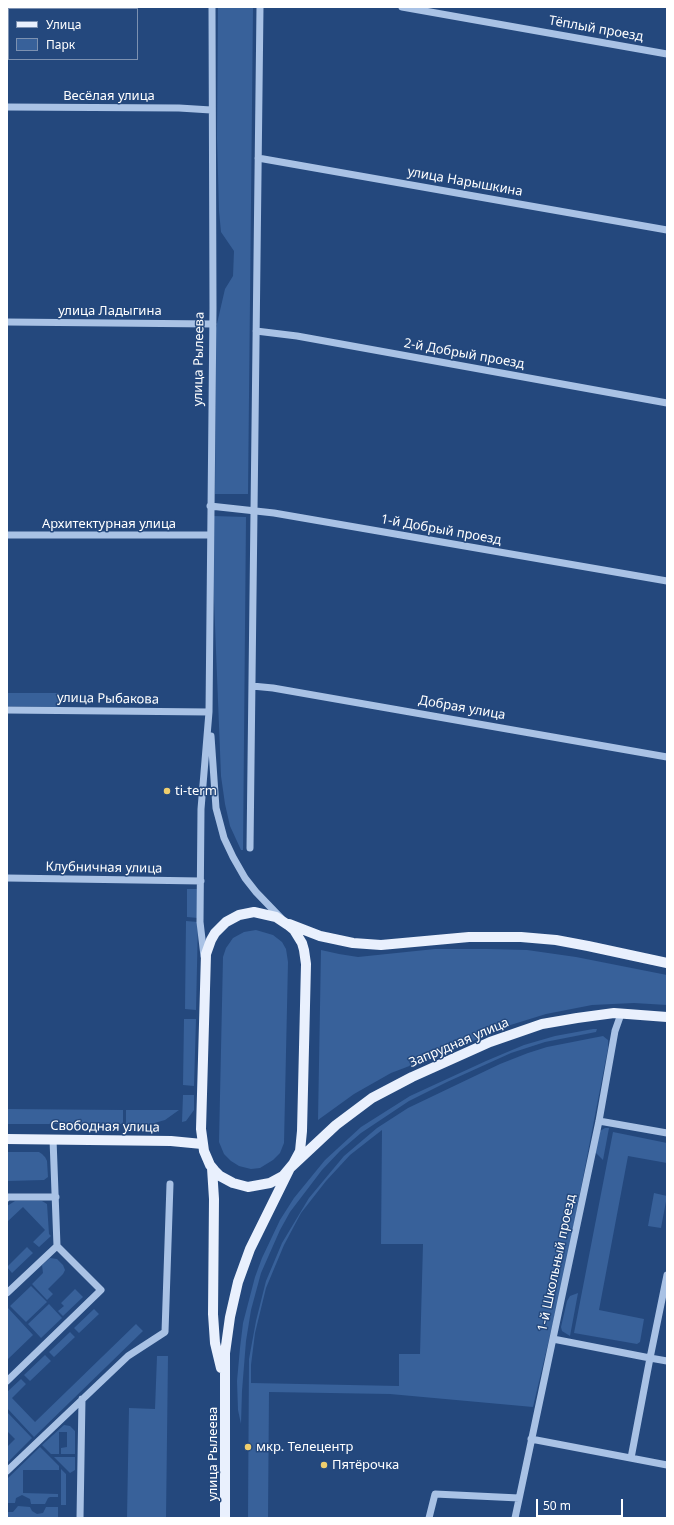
<!DOCTYPE html>
<meta charset="utf-8">
<style>
body{margin:0}
#map{position:relative;width:674px;height:1525px;overflow:hidden;background:#24487d;font-family:"Noto Sans",sans-serif}
canvas{display:block}
.frame{position:absolute;inset:0;border:8px solid #fff;pointer-events:none}
.legend{position:absolute;left:8px;top:8px;width:130px;height:52px;box-sizing:border-box;background:#24487d;border:1px solid #7c91b1;margin:0;padding:5px 7px;list-style:none;font-size:12px;color:#fff}
.legend li{display:flex;align-items:center;gap:8px;height:20px}
.legend b{width:20px;border:1px solid #7c91b1}
.scale{position:absolute;left:536px;top:1499px;width:87px;height:18px;box-sizing:border-box;border:2px solid #fff;border-top:0;padding-left:5px;font-size:12px;line-height:14px;white-space:nowrap;color:#fff;-webkit-text-stroke:3px #24487d;paint-order:stroke}
</style>
<div id="map">
<canvas width="674" height="1525"></canvas>
<div class="frame"></div>
<ul class="legend">
<li><b style="height:5px;background:#e9f0fd"></b>Улица</li>
<li><b style="height:11px;background:#38619a"></b>Парк</li>
</ul>
<div class="scale">50 m</div>
</div>
<script>
const ctx = document.querySelector('canvas').getContext('2d');
ctx.lineJoin = 'round';
function fillPath(path, color) { ctx.fillStyle = color; ctx.fill(path, 'evenodd'); }
const poly = rows => new Path2D(rows.map(r => 'M' + r).join(''));
function trace(path, color, width, dash) { ctx.strokeStyle = color; ctx.lineWidth = width; ctx.lineCap = dash ? 'butt' : 'round'; ctx.setLineDash(dash || []); ctx.stroke(path); }
function drawText(font, color, halo, rows, align = 'center') {
  ctx.font = font + ' "Noto Sans",sans-serif'; ctx.lineWidth = 3; ctx.setLineDash([]); ctx.textBaseline = 'middle'; ctx.strokeStyle = halo; ctx.fillStyle = color; for (const [text, x, y, turn = 0] of rows) {
    ctx.save(); ctx.translate(x, y); ctx.rotate((+turn || 0) * Math.PI / 180); ctx.textAlign = isNaN(turn) ? turn : align; if (halo) ctx.strokeText(text, 0, 0); ctx.fillText(text, 0, 0); ctx.restore();
  }
}
const green = poly([
 [218,7,253,7,248,494,215,494,216,328,225,289,233,276,234,251,221,232,219,211,217,138],
 [213,516,246,517,243,850,241,850,230,826,225,804,221,776,213,575],
 [7,693,59,693,58,707,7,706],
 [187,889,198,889,198,918,187,917],
 [186,921,198,922,196,1010,185,1009],
 [256,930,273,935,282,942,286,949,288,962,284,1143,280,1153,273,1160,260,1168,251,1169,239,1166,231,1161,224,1154,219,1142,223,957,226,948,233,938,244,932],
 [435,949,487,949,527,950,576,957,667,975,667,1005,634,1003,592,1005,546,1014,504,1027,462,1046,391,1073,354,1094,318,1120,321,950,339,954,358,957],
 [184,1019,196,1019,194,1086,183,1085],
 [593,1029,597,1029,596,1032,545,1042,511,1053,447,1082,409,1101,361,1133,340,1151,322,1170,290,1212,280,1230,261,1273,251,1310,246,1341,242,1391,241,1424,238,1410,237,1381,240,1348,243,1323,255,1277,262,1258,280,1220,294,1198,325,1160,361,1127,410,1096,486,1061,524,1045,555,1036],
 [603,1036,608,1040,608,1048,564,1276,533,1407,390,1394,269,1392,268,1518,248,1518,249,1359,256,1321,266,1281,282,1243,309,1198,344,1156,377,1128,408,1108,500,1064,528,1053,547,1047],
 [382,1130,381,1244,423,1244,420,1354,399,1354,399,1386,251,1383,251,1365,255,1333,266,1288,284,1245,301,1213,326,1181,350,1155],
 [183,1095,194,1095,194,1110,186,1121,182,1122],
 [7,1109,123,1110,123,1124,7,1124],
 [126,1110,179,1110,165,1120,147,1125,126,1124],
 [605,1128,609,1128,603,1160,595,1152,600,1131],
 [613,1132,667,1143,667,1163,628,1156,599,1310,644,1319,640,1342,637,1344,574,1333],
 [7,1152,39,1152,42,1154,45,1157,47,1161,48,1177,44,1180,7,1181],
 [654,1193,667,1196,661,1228,648,1226],
 [15,1201,42,1201,47,1204,49,1234,51,1236,39,1247,33,1242,45,1230,23,1207,7,1222,7,1206],
 [27,1247,33,1253,12,1273,7,1267],
 [50,1258,57,1259,63,1265,65,1270,63,1274,48,1289,53,1294,47,1300,32,1284,43,1273,42,1265],
 [31,1286,47,1302,26,1322,10,1306],
 [75,1289,83,1297,63,1316,58,1311,64,1306,61,1303],
 [578,1293,570,1336,562,1331,561,1327,567,1301,570,1296],
 [49,1304,62,1318,41,1338,28,1324],
 [8,1308,33,1335,7,1360,7,1309],
 [94,1309,99,1314,79,1333,74,1328],
 [136,1324,143,1331,34,1437,7,1408,7,1392,21,1379,26,1384,12,1398,35,1422],
 [70,1332,75,1337,54,1357,49,1352],
 [45,1355,51,1361,30,1381,24,1375],
 [157,1356,168,1356,166,1518,127,1518,129,1408,155,1409],
 [7,1412,32,1438,7,1463,7,1447,15,1439,7,1431],
 [64,1425,70,1426,75,1431,75,1454,61,1454,61,1448,67,1447,67,1432,59,1432,59,1454,51,1454,42,1445],
 [40,1447,59,1466,59,1470,23,1470,23,1493,58,1494,58,1497,50,1497,48,1498,45,1504,31,1504,30,1499,22,1495,16,1498,15,1503,7,1503,7,1479],
 [54,1457,75,1457,75,1470,70,1473],
 [61,1469,66,1474,66,1505,61,1505],
 [18,1506,30,1507,32,1511,37,1514,43,1513,46,1507,58,1507,58,1518,7,1518,7,1512,13,1512]
]);
const minor = poly([
 [402,7,667,54],
 [7,107,179,108,211,110],
 [258,158,667,230],
 [7,322,213,324],
 [256,331,297,336,667,403],
 [210,506,274,513,667,581],
 [7,535,210,535],
 [252,686,273,688,667,757],
 [7,710,209,712],
 [211,736,216,808,224,838,233,857,245,878,256,892,281,918],
 [250,848,260,7],
 [7,878,201,881],
 [204,956,200,922,201,809,209,712,213,308,212,7],
 [599,1121,667,1133],
 [7,1198,8,1197,56,1197],
 [7,1293,57,1246],
 [553,1339,650,1358,667,1275],
 [7,1381,101,1290,57,1246,53,1139],
 [531,1439,667,1465],
 [631,1458,650,1358,667,1361],
 [7,1471,128,1356,165,1332,170,1184],
 [80,1518,82,1399],
 [429,1518,435,1494,519,1498],
 [515,1518,599,1121,615,1031,621,1014]
]);
const major = poly([
 [254,912,276,917,288,925,294,930,302,943,304,950,306,964,302,1131,300,1151,293,1164,283,1176,270,1183,248,1187,233,1183,220,1176,215,1171,210,1165,204,1151,201,1129,206,954,211,940,215,933,226,922,239,915,254,912],
 [289,924,320,936,353,943,381,945,469,937,521,937,556,940,588,946,667,963],
 [7,1139,171,1141,202,1144],
 [212,1168,214,1199,213,1314,215,1343,221,1368],
 [225,1518,225,1353,230,1317,238,1282,250,1249,290,1168,336,1125,372,1098,412,1077,490,1042,542,1024,577,1018,614,1013,667,1017]
]);
const markers = [
 [167,791,4,"#efce6d"],
 [248,1447,4,"#efce6d"],
 [324,1465,4,"#efce6d"]
];
const streetNames = [
 ["Тёплый проезд",596,29,10],
 ["Весёлая улица",109,96],
 ["улица Нарышкина",465,182,10],
 ["улица Ладыгина",110,311],
 ["2-й Добрый проезд",464,354,10],
 ["улица Рылеева",199,359,-89],
 ["Архитектурная улица",109,524],
 ["1-й Добрый проезд",441,530,10],
 ["улица Рыбакова",108,699,1],
 ["Добрая улица",462,708,10],
 ["Клубничная улица",104,868,1],
 ["Запрудная улица",459,1043,-23],
 ["Свободная улица",105,1127,1],
 ["1-й Школьный проезд",557,1263,-78],
 ["улица Рылеева",213,1454,-90]
];
const poiNames = [
 ["ti-term",175,791],
 ["мкр. Телецентр",256,1447],
 ["Пятёрочка",332,1465]
];
fillPath(green, '#38619a');
trace(minor, '#a9c2e5', 7);
trace(major, '#e9f0fd', 10);
for (const [x, y, r, color] of markers) { const dot = new Path2D(); dot.arc(x, y, r, 0, 2 * Math.PI); ctx.fillStyle = color; ctx.fill(dot); trace(dot, '#24487d', 1.5); }
drawText('13px', '#fff', '#24487d', streetNames);
drawText('13px', '#fff', '#24487d', poiNames, 'left');
</script>
